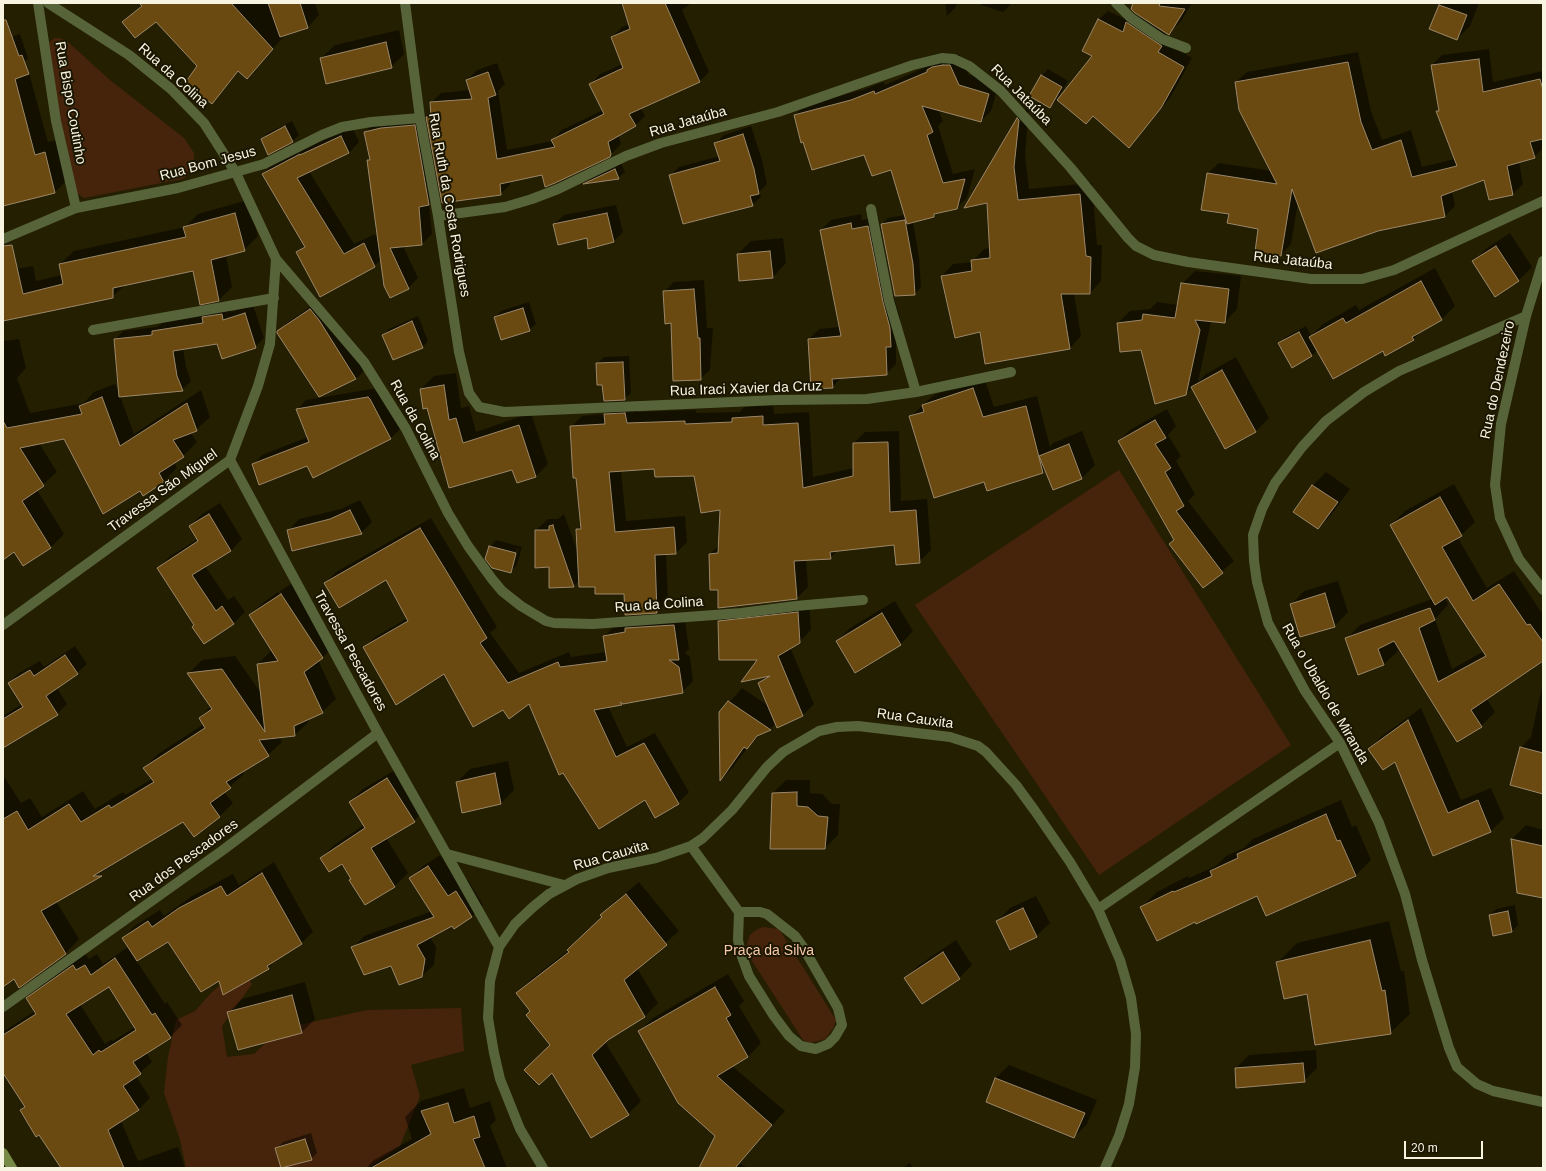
<!DOCTYPE html>
<meta charset="utf-8">
<style>
body{margin:0}
#map{position:relative;width:1546px;height:1171px;overflow:hidden;background:#241f01;font-family:Helvetica,sans-serif}
canvas{display:block}
.frame{position:absolute;inset:0;border:4px solid #f7f4e2;pointer-events:none}
.scale{position:absolute;left:1404px;top:1141px;width:79px;height:18px;box-sizing:border-box;border:2px solid #f7f4e2;border-top:0;padding-left:5px;font-size:12px;line-height:14px;white-space:nowrap;color:#f7f4e2;-webkit-text-stroke:3px #1b1600;paint-order:stroke}
</style>
<div id="map">
<canvas width="1546" height="1171"></canvas>
<div class="frame"></div>
<div class="scale">20 m</div>
</div>
<script>
const ctx = document.querySelector('canvas').getContext('2d');
ctx.lineJoin = 'round';
function fillPath(path, color) { ctx.fillStyle = color; ctx.fill(path, 'evenodd'); }
const poly = rows => new Path2D(rows.map(r => 'M' + r).join(''));
function trace(path, color, width, dash) { ctx.strokeStyle = color; ctx.lineWidth = width; ctx.lineCap = dash ? 'butt' : 'round'; ctx.setLineDash(dash || []); ctx.stroke(path); }
function drawText(font, color, halo, rows, align = 'center') {
  ctx.font = font + ' Helvetica,sans-serif'; ctx.lineWidth = 4; ctx.setLineDash([]); ctx.textBaseline = 'middle'; ctx.strokeStyle = halo; ctx.fillStyle = color; for (const [text, x, y, turn = 0] of rows) {
    ctx.save(); ctx.translate(x, y); ctx.rotate((+turn || 0) * Math.PI / 180); ctx.textAlign = isNaN(turn) ? turn : align; if (halo) ctx.strokeText(text, 0, 0); ctx.fillText(text, 0, 0); ctx.restore();
  }
}
const green = poly([
 [55,38,59,38,67,41,110,80,184,138,194,153,194,160,193,166,187,176,182,179,84,198,71,189,48,43],
 [1119,470,1291,745,1099,875,915,605],
 [763,927,779,929,836,1020,834,1027,825,1039,810,1043,803,1040,745,950,750,935,756,930],
 [240,968,252,984,222,1026,227,1057,254,1054,280,1029,367,1010,461,1008,464,1051,411,1065,420,1096,400,1146,368,1168,186,1168,180,1140,164,1093,168,1057,176,1020,195,1011,212,992]
]);
const shadow = poly([
 [144,3,315,3,319,15,308,27,286,34,247,78,239,71,212,103,198,66,156,20,123,22],
 [623,3,691,3,682,10,709,72,700,81,641,108,645,116,636,125,618,135,621,144,609,156,510,181,510,185,500,194,428,117,432,113,431,103,441,93,470,90,467,80,477,70,497,63,505,84,498,91,507,150,552,141,562,130,603,110,591,84,600,74,623,64,612,37,622,27,630,24],
 [945,3,957,3,955,8,947,16],
 [981,3,1012,3,1003,12,981,5],
 [1134,3,1192,3,1181,21,1169,33],
 [1442,3,1479,3,1470,26,1457,39,1439,5],
 [1108,11,1129,21,1136,14,1170,37,1166,43,1192,58,1170,98,1129,146,1094,56,1083,50,1099,19],
 [399,30,404,54,391,67,321,58,335,45],
 [20,34,28,58,22,64,3,70,3,40],
 [1489,49,1493,82,1543,71,1543,148,1534,157,1519,162,1523,184,1513,194,1490,199,1485,179,1452,191,1455,206,1445,216,1298,202,1291,244,1281,255,1259,228,1230,214,1208,173,1219,163,1272,171,1236,82,1247,72,1358,52,1371,111,1382,140,1411,130,1422,167,1455,159,1437,112,1440,109,1432,65,1442,55],
 [953,55,960,55,969,75,999,83,991,111,981,121,938,109,943,121,938,126,953,174,975,169,967,198,956,208,938,212,934,216,913,222,919,257,921,287,915,294,882,224,888,218,905,215,892,168,795,115,805,105,862,90,884,82,885,85],
 [1048,69,1068,81,1056,101,1050,107,1042,76],
 [29,73,48,142,58,140,68,179,55,192,3,205,3,88],
 [1029,107,1025,155,1029,189,1092,183,1097,245,1102,245,1101,281,1090,293,1074,293,1081,336,1070,348,986,363,981,331,942,276,953,264,972,262,984,249,990,248,1017,118],
 [425,115,439,194,429,204,432,234,422,244,403,246,418,278,408,288,381,260,374,266,297,252,305,245,263,174,273,164,310,144,352,127,359,142,349,153,309,171,354,244,375,234,378,241,368,160,371,158,365,132,375,122],
 [292,121,299,135,293,141,269,153,262,139,268,133],
 [751,126,762,160,767,184,759,192,761,197,752,205,671,175,679,167,720,156,716,143,724,135],
 [621,163,625,172,618,178,586,183,591,178],
 [248,200,258,236,244,250,226,255,232,287,219,300,194,270,125,285,112,297,3,320,3,271,33,266,36,281,62,275,60,264,74,251,185,227,198,214],
 [616,205,623,232,614,241,588,237,554,224,564,215],
 [861,214,862,220,878,217,892,292,900,317,901,335,896,341,896,364,886,374,842,377,832,387,809,339,819,329,840,327,821,230,831,220],
 [1510,233,1532,267,1519,280,1495,295,1474,261,1487,248],
 [783,238,786,263,773,277,738,254,751,241],
 [1435,268,1455,306,1442,319,1423,329,1414,339,1386,355,1383,350,1317,350,1312,356,1280,343,1286,337,1306,326,1311,336,1323,324,1356,305,1359,310],
 [1195,271,1241,276,1237,309,1225,322,1211,321,1198,382,1206,374,1236,357,1269,418,1256,431,1226,448,1192,388,1186,394,1118,323,1130,311,1150,309,1157,302,1179,305,1182,284],
 [704,280,707,328,713,328,710,370,700,379,672,322,664,292,674,282],
 [318,301,364,371,356,379,320,395,278,331,287,323],
 [529,302,536,324,529,330,495,317,501,311],
 [253,305,264,338,255,347,218,342,183,348,186,367,191,381,182,390,120,396,134,434,201,390,210,417,196,430,190,432,197,442,183,456,174,462,177,468,164,481,143,495,140,490,64,438,39,443,57,472,37,490,64,534,50,548,15,550,3,559,3,341,19,339,26,368,17,378,30,413,84,403,94,392,115,384,119,393,115,340,123,331,157,327,162,323,206,315,212,309,230,306,231,312],
 [418,316,428,341,422,348,383,335,389,329],
 [629,356,631,393,624,399,603,384,597,364,604,357],
 [456,373,461,408,469,406,476,432,531,413,548,464,536,476,518,482,512,469,449,486,428,407,421,389,434,376],
 [984,377,994,407,1037,396,1050,447,1053,443,1082,431,1095,465,1082,478,1053,489,1046,469,1043,472,984,481,910,417,934,395],
 [378,388,400,429,391,438,307,465,253,465,262,455,308,437,297,410,306,400],
 [636,402,638,412,696,410,696,413,740,412,744,407,773,405,774,414,809,412,813,477,854,468,854,443,865,432,899,431,901,501,927,499,931,550,919,562,895,544,838,550,830,558,806,559,808,587,797,598,719,589,710,554,719,545,721,509,695,475,655,468,621,470,626,521,685,516,687,542,676,553,666,554,668,600,657,612,625,593,579,581,573,586,550,566,536,530,548,519,558,519,564,514,578,553,577,530,581,525,571,427,582,416,606,414,617,403],
 [1167,409,1176,426,1168,435,1181,456,1176,461,1195,494,1188,501,1234,561,1203,587,1119,441,1130,430],
 [1326,472,1350,489,1331,515,1318,528,1295,511,1313,485],
 [1454,484,1475,522,1458,538,1487,588,1514,571,1541,612,1543,611,1543,659,1486,698,1495,712,1481,726,1394,639,1398,651,1384,664,1358,674,1346,639,1360,625,1432,599,1391,525,1405,511],
 [1447,596,1484,651,1452,669,1435,619,1448,605,1445,598],
 [360,500,372,522,361,533,289,530,299,519,341,509],
 [220,503,242,539,231,551,205,566,228,600,234,596,245,612,234,623,204,643,195,625,158,568,169,557,198,539,190,526,202,514],
 [431,518,497,627,490,633,519,673,569,652,571,657,606,652,604,637,614,626,684,614,689,649,685,653,690,657,693,681,682,692,608,706,627,747,655,733,689,792,678,803,530,703,503,709,444,673,364,648,375,637,408,618,386,579,325,583,336,572],
 [496,540,522,547,517,565,510,572,490,547],
 [517,548,518,549,514,566,512,566],
 [1338,581,1348,612,1335,626,1301,636,1291,605,1304,591],
 [294,582,336,644,323,657,318,660,336,699,322,712,308,719,309,721,295,735,279,737,282,742,268,755,242,771,244,774,224,792,233,803,219,817,183,821,118,860,110,867,56,901,79,939,66,953,19,986,14,978,3,986,3,775,21,803,30,798,42,817,83,791,95,809,123,792,125,795,152,779,144,768,158,754,204,724,200,718,211,706,189,673,202,660,235,656,261,693,258,664,272,650,250,615,264,602,278,592,321,656,323,656,280,591],
 [809,601,811,630,799,642,790,647,814,704,803,715,776,723,770,729,762,733,747,748,733,767,721,779,720,713,742,688,770,707,759,683,766,676,759,659,719,622,731,610],
 [895,601,913,631,900,645,837,641,850,628],
 [75,646,87,664,77,673,57,688,67,704,57,714,6,747,3,742,3,716,22,704,9,683,19,673,40,661,44,667],
 [1543,682,1543,793,1521,748,1531,737],
 [1421,708,1461,800,1491,788,1504,818,1491,831,1434,855,1396,760,1369,749,1382,736],
 [508,761,514,790,501,803,457,782,470,769],
 [402,766,427,808,414,821,386,838,408,873,395,886,365,904,342,863,321,858,334,845,364,825,350,802,363,789],
 [786,780,810,780,810,793,822,794,832,804,840,804,838,835,825,848,773,793],
 [1341,800,1352,827,1356,825,1371,860,1356,875,1267,915,1258,895,1142,907,1157,892,1188,876,1189,878,1216,866,1226,856,1244,848,1253,839],
 [1526,825,1543,830,1543,897,1518,892,1512,839],
 [440,855,460,885,468,880,483,905,472,917,430,937,436,947,434,965,422,976,353,948,364,936,432,911,411,878,422,867],
 [274,862,313,932,301,943,279,957,268,968,220,979,168,940,136,960,165,1004,167,1002,182,1025,170,1037,146,1052,152,1062,136,1076,150,1098,139,1109,121,1121,138,1161,178,1147,185,1168,74,1168,22,1110,26,1106,3,1071,3,1032,35,1011,27,999,39,987,85,954,89,959,97,954,103,964,128,947,123,938,135,926,160,910,164,916,192,896,233,874,239,885],
 [109,985,135,1027,113,1041,112,1039,105,1044,80,1004],
 [639,882,679,931,637,968,658,1003,645,1016,605,1042,641,1101,628,1114,591,1136,551,1045,531,1011,517,993,530,980,569,950,603,917,602,915,615,902],
 [1036,896,1050,923,1036,936,997,921,1010,908],
 [1515,905,1518,925,1512,931,1490,915,1496,909],
 [1389,921,1401,971,1404,971,1410,1014,1390,1033,1308,992,1277,963,1297,943],
 [956,940,972,965,959,978,906,978,919,965],
 [728,974,744,1001,739,1006,761,1043,748,1057,732,1066,785,1111,739,1163,748,1168,700,1168,717,1135,639,1031,653,1018],
 [305,982,315,1019,302,1032,229,1012,242,999],
 [1316,1050,1317,1068,1304,1081,1236,1068,1249,1055],
 [1009,1065,1097,1100,1087,1124,1074,1137,987,1101,996,1078],
 [464,1088,470,1108,490,1101,496,1120,490,1126,507,1168,366,1168,374,1160,412,1139,405,1117,421,1101],
 [311,1133,317,1153,311,1159,282,1168,276,1149,283,1142],
 [910,1163,913,1168,903,1168]
]);
const building = poly([
 [139,3,231,3,273,49,247,79,238,71,212,104,185,83,197,66,156,22,135,38,122,22,142,6,139,3],
 [268,3,300,3,308,28,280,37,268,3],
 [622,3,665,3,700,82,629,114,636,126,608,142,611,154,610,157,555,183,545,187,542,175,500,184,501,195,442,203,426,117,431,116,430,102,472,99,466,80,488,72,496,95,488,98,497,159,555,147,551,140,604,114,589,84,623,68,611,37,630,29,622,3],
 [1133,3,1160,3,1159,6,1185,9,1169,35,1135,13,1131,9,1133,3],
 [1439,5,1467,15,1457,40,1429,29,1439,5],
 [1098,19,1123,32,1126,22,1162,46,1158,52,1184,67,1161,108,1129,148,1093,116,1086,124,1057,100,1092,56,1082,51,1098,19],
 [3,20,6,20,19,56,22,55,29,74,15,79,35,155,45,152,55,193,3,206,3,20],
 [386,42,392,68,326,84,320,58,386,42],
 [1479,59,1483,92,1540,79,1543,90,1543,139,1530,142,1535,158,1507,166,1513,195,1489,200,1484,180,1441,196,1445,217,1378,231,1316,253,1292,189,1281,256,1255,252,1258,229,1227,223,1229,214,1201,210,1207,173,1277,184,1239,110,1235,82,1348,62,1361,122,1372,150,1401,140,1412,177,1457,166,1436,111,1439,111,1431,65,1479,59],
 [943,65,950,65,959,85,989,94,981,122,922,106,933,132,927,135,943,183,965,179,957,209,934,214,934,217,907,224,891,170,872,176,864,155,812,170,803,142,801,143,794,115,851,100,874,91,875,94,927,72,927,70,932,67,943,65],
 [1041,75,1062,87,1050,108,1029,96,1041,75],
 [1017,118,1019,120,1014,167,1018,200,1080,194,1086,256,1091,257,1090,294,1061,294,1070,349,985,364,980,332,955,338,941,276,972,271,971,260,990,258,987,203,964,208,1017,118],
 [415,125,429,205,419,207,422,245,390,248,409,289,390,298,384,286,367,160,370,160,364,132,381,128,415,125],
 [285,126,293,142,268,155,261,139,285,126],
 [743,134,754,169,759,194,750,196,753,206,683,224,669,175,720,161,714,143,743,134],
 [341,136,349,153,297,178,344,254,364,243,375,267,320,297,296,252,305,247,262,174,300,154,300,155,341,136],
 [615,169,619,179,583,184,615,169],
 [235,213,245,251,211,260,219,301,200,305,193,271,113,288,113,298,3,321,3,246,12,245,23,294,63,284,59,264,186,237,183,227,235,213],
 [607,213,614,242,588,249,587,238,558,245,553,224,607,213],
 [905,220,913,264,915,295,895,296,881,224,905,220],
 [851,223,852,229,868,226,883,302,890,328,891,347,886,347,887,375,832,379,833,388,811,389,808,339,841,336,820,230,851,223],
 [1496,246,1519,281,1495,297,1472,261,1496,246],
 [770,251,773,278,739,281,737,254,770,251],
 [1421,281,1442,320,1412,337,1414,340,1385,356,1383,351,1333,379,1309,337,1343,318,1346,323,1421,281],
 [1181,283,1229,289,1225,323,1195,320,1200,330,1186,395,1155,404,1141,350,1120,352,1117,323,1142,320,1143,314,1175,318,1181,283],
 [694,289,698,338,700,338,701,380,673,381,671,323,665,324,663,291,694,289],
 [523,308,530,331,501,340,494,317,523,308],
 [310,309,319,320,356,379,319,397,277,333,277,331,310,309],
 [245,313,256,348,222,359,217,344,173,351,177,376,183,391,119,397,114,339,152,335,152,331,203,323,202,317,222,314,223,320,245,313],
 [412,321,423,348,393,360,382,335,412,321],
 [1299,332,1312,356,1292,368,1278,343,1299,332],
 [623,362,625,400,604,401,602,385,597,385,596,363,623,362],
 [1222,370,1256,432,1225,449,1191,387,1222,370],
 [444,385,449,420,456,418,463,443,519,425,536,477,517,483,512,470,449,488,427,408,423,409,420,389,444,385],
 [973,388,983,417,1026,406,1043,473,987,491,984,482,934,498,909,416,924,412,922,405,973,388],
 [102,397,120,446,187,403,197,431,173,440,184,457,159,473,164,482,143,496,140,491,103,514,64,439,20,448,44,486,22,501,51,548,23,566,14,552,3,560,3,421,7,428,82,414,79,406,102,397],
 [368,397,370,399,391,439,313,478,307,466,259,485,252,464,309,442,296,409,368,397],
 [625,413,627,423,685,421,685,424,732,422,732,418,763,416,763,425,798,423,803,488,853,476,853,443,888,442,890,512,916,510,920,563,896,565,894,545,830,552,831,559,794,561,797,599,718,608,718,590,710,590,709,554,718,553,720,510,701,513,694,476,655,477,654,469,609,472,615,532,674,527,676,554,655,555,657,613,625,615,624,594,595,594,595,587,579,587,576,529,581,529,576,478,573,478,570,426,605,424,604,414,625,413],
 [1155,420,1166,438,1155,444,1171,468,1165,472,1184,506,1176,511,1223,573,1203,588,1169,544,1174,540,1118,441,1155,420],
 [1069,444,1082,479,1053,490,1039,456,1069,444],
 [1312,485,1338,502,1318,529,1293,512,1312,485],
 [1440,497,1462,536,1442,547,1473,601,1499,584,1527,625,1530,624,1543,642,1543,661,1471,710,1482,727,1457,742,1394,641,1378,649,1384,665,1358,675,1345,638,1430,608,1435,620,1419,628,1438,682,1486,656,1447,597,1435,605,1390,525,1440,497],
 [350,510,362,534,292,551,287,530,330,519,350,510],
 [209,514,231,551,192,575,216,611,222,606,234,624,204,644,192,627,194,625,157,568,198,541,189,526,209,514],
 [553,525,554,529,574,587,549,588,549,567,535,568,535,530,549,530,549,526,553,525],
 [420,528,487,638,480,643,508,683,558,662,560,667,607,661,603,636,625,632,625,628,674,625,679,660,669,660,679,667,683,693,623,704,620,702,622,705,594,710,616,757,644,743,679,804,655,818,645,800,599,829,563,773,559,775,529,704,509,719,503,710,473,727,444,674,396,705,363,647,408,621,386,580,339,608,324,583,420,528],
 [489,546,516,553,511,573,492,568,485,559,489,546],
 [1325,593,1335,627,1300,637,1290,604,1325,593],
 [281,594,323,658,304,672,323,713,294,726,295,736,259,740,269,756,226,782,231,788,210,803,220,817,194,837,183,822,93,876,102,876,41,911,66,954,19,988,14,979,3,987,3,819,17,811,28,830,69,804,81,822,109,805,111,808,154,782,143,768,205,728,199,718,212,709,187,673,222,669,265,732,257,664,278,661,249,615,281,594],
 [798,612,800,643,778,656,803,716,777,728,758,683,770,676,741,682,757,660,719,660,718,621,798,612],
 [882,613,901,645,855,673,836,641,882,613],
 [65,655,78,674,46,696,58,715,3,748,3,719,23,707,8,683,30,670,34,676,65,655],
 [728,701,771,730,757,736,747,749,744,747,720,781,719,712,728,701],
 [1408,720,1448,813,1478,800,1491,832,1433,856,1395,762,1383,770,1368,749,1408,720],
 [1520,747,1543,753,1543,794,1510,785,1520,747],
 [495,773,501,804,462,813,456,782,495,773],
 [387,778,415,822,371,848,395,887,365,905,349,880,351,879,342,864,329,872,320,858,365,828,349,802,387,778],
 [797,792,797,806,808,807,818,816,828,817,825,849,770,849,772,793,797,792],
 [1326,814,1337,841,1340,840,1356,876,1266,916,1257,896,1196,924,1195,922,1157,941,1140,907,1173,891,1174,892,1212,876,1210,871,1238,858,1237,854,1326,814],
 [1511,839,1543,846,1543,898,1517,893,1511,839],
 [428,866,448,896,456,891,472,917,454,929,452,926,417,945,425,959,422,977,399,985,391,966,364,975,351,947,434,917,409,878,428,866],
 [262,873,302,944,267,966,269,969,223,995,219,981,201,992,168,942,137,961,122,938,148,921,152,927,179,908,221,886,227,896,262,873],
 [626,894,667,945,624,980,645,1017,608,1040,592,1055,629,1115,591,1138,552,1073,539,1085,524,1070,550,1045,526,1015,530,1011,516,993,569,952,567,950,602,917,600,915,626,894],
 [1023,908,1037,937,1010,950,996,921,1023,908],
 [1508,911,1512,932,1493,936,1489,915,1508,911],
 [1370,940,1382,991,1385,990,1391,1034,1315,1045,1307,994,1284,999,1276,962,1370,940],
 [943,952,960,979,922,1004,904,978,943,952],
 [115,958,152,1015,155,1013,171,1038,133,1062,141,1074,123,1086,139,1110,108,1130,124,1168,61,1168,39,1135,36,1137,20,1110,25,1107,3,1073,3,1035,36,1014,26,998,73,965,76,970,85,965,91,975,115,958],
 [109,987,136,1030,101,1052,99,1050,93,1055,66,1014,109,987],
 [715,987,731,1015,726,1018,748,1057,717,1076,772,1125,735,1168,699,1168,715,1136,678,1103,638,1031,715,987],
 [292,995,302,1033,238,1050,227,1012,292,995],
 [1303,1063,1305,1082,1236,1088,1235,1068,1303,1063],
 [995,1078,1085,1113,1074,1138,986,1102,995,1078],
 [448,1103,454,1123,474,1116,480,1137,473,1139,485,1168,371,1168,431,1134,421,1111,448,1103],
 [305,1139,312,1160,281,1168,275,1148,305,1139]
]);
const street = poly([
 [38,3,56,121,76,208],
 [48,3,129,55,171,89,204,123,236,173,276,259,364,362,406,429,448,513,468,546,492,579,502,591,521,606,546,621,554,623,593,624,741,613,796,606,863,600],
 [405,3,420,118,438,216,459,352,469,393,479,407,504,412,778,400,867,399,916,392,1011,372],
 [1116,3,1131,18,1162,39,1186,48],
 [871,209,889,301,916,392],
 [438,216,505,207,532,199,558,189,626,156,661,143,778,112,913,65,942,58,954,59,969,66,1001,91,1070,167,1128,238,1136,246,1154,255,1188,262,1311,279,1362,279,1394,270,1543,201],
 [3,239,76,208,178,188,264,164,322,135,342,127,371,122,420,118],
 [1543,261,1526,316,1501,424,1495,485,1500,518,1519,559,1543,590],
 [1526,316,1399,371,1364,392,1326,421,1302,447,1275,483,1262,509,1253,535,1254,561,1257,582,1268,623,1305,691,1340,743,1379,823,1405,894,1422,960,1449,1048,1457,1067,1477,1084,1493,1091,1543,1102],
 [93,330,274,298],
 [230,460,378,733,499,947],
 [3,625,230,460,258,386,270,344,276,259],
 [691,846,739,912,738,940,741,954,749,976,774,1016,789,1036,801,1046,816,1049,828,1044,835,1037,842,1025,838,1008,803,947,795,936,767,914,760,912,739,912],
 [447,854,564,885],
 [1098,909,1340,743],
 [3,1007,223,850,378,733],
 [543,1168,520,1129,500,1079,494,1053,488,1018,490,981,499,947,515,924,533,907,549,894,577,879,608,868,656,858,691,846,703,838,732,810,767,767,783,752,819,731,837,727,858,726,950,737,978,746,986,752,1016,785,1035,811,1070,862,1098,909,1120,960,1131,998,1136,1034,1135,1067,1129,1104,1119,1136,1105,1168]
]);
const secondary = poly([
 [3,1153,12,1168]
]);
const streetNames = [
 ["Rua da Colina",173,76,42],
 ["Rua Jataúba",1021,95,45],
 ["Rua Bispo Coutinho",70,103,80],
 ["Rua Jataúba",688,122,-16],
 ["Rua Bom Jesus",208,164,-15],
 ["Rua Ruth da Costa Rodrigues",449,205,80],
 ["Rua Jataúba",1293,261,6],
 ["Rua do Dendezeiro",1498,380,-78],
 ["Rua Iraci Xavier da Cruz",746,389,-2],
 ["Rua da Colina",415,420,61],
 ["Travessa São Miguel",163,491,-36],
 ["Rua da Colina",659,605,-4],
 ["Travessa Pescadores",350,651,61],
 ["Rua o Ubaldo de Miranda",1325,694,60],
 ["Rua Cauxita",915,719,8],
 ["Rua Cauxita",611,856,-16],
 ["Rua dos Pescadores",184,861,-36]
];
const parkNames = [
 ["Praça da Silva",769,951]
];
fillPath(green, '#46240b');
fillPath(shadow, '#0007');
fillPath(building, '#6a4a11');
trace(building, '#9b876a', 1);
trace(street, '#57643a', 10);
trace(secondary, '#778b46', 10);
drawText('14px', '#f7f4e2', '#1b1600', streetNames);
drawText('14px', '#f8c9ab', '#1b1600', parkNames);
</script>
